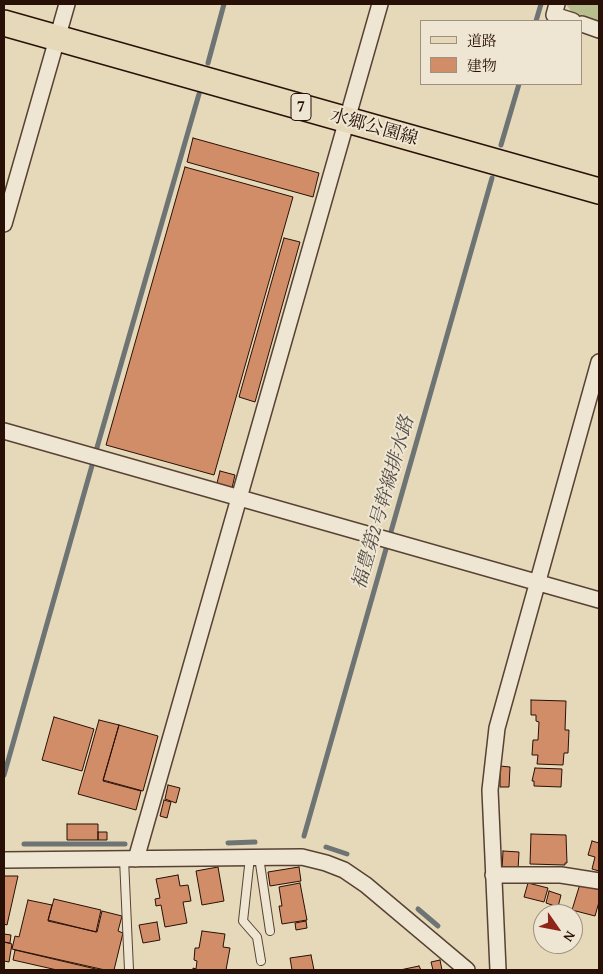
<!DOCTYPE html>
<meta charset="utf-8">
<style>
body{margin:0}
#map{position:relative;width:603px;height:974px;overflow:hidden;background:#e5d9ba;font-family:"Gentium Book Plus","Noto Serif JP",serif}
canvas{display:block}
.frame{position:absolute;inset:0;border:5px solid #291006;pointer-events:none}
.legend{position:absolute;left:420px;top:20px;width:162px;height:65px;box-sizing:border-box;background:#eee6d2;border:1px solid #9f9080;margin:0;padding:6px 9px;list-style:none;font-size:15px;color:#291006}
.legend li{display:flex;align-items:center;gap:10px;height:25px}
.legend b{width:25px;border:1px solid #9f9080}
.north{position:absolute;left:533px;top:904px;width:50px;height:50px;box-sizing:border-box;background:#eee6d2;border:1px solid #9f9080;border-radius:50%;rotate:123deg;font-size:14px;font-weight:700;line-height:20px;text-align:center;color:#291006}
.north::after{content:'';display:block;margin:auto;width:18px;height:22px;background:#8f2418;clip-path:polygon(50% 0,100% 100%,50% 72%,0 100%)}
</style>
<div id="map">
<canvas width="603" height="974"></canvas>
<div class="frame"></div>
<ul class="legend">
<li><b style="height:6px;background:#e5d9ba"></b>道路</li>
<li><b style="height:14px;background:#d18c68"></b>建物</li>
</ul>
<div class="north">N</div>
</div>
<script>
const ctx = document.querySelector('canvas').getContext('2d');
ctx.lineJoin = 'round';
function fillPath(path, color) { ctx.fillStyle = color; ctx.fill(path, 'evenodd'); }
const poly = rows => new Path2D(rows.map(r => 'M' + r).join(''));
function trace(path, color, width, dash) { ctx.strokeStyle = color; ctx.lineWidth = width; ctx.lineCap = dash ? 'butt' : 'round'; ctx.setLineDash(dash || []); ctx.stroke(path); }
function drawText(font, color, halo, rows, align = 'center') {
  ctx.font = font + ' "Gentium Book Plus","Noto Serif JP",serif'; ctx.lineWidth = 4; ctx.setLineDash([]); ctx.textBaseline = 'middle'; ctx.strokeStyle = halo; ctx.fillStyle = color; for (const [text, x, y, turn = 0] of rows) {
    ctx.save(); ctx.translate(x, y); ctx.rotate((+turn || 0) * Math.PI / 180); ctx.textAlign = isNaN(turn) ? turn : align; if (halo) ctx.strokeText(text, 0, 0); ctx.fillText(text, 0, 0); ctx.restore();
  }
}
const green = poly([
 [566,4,599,4,599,21,573,14]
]);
const stream = poly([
 [536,21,541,4],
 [208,63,224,4],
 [501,145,519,84],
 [96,451,199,94],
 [4,775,93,462],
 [304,836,492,178],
 [228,843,255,842],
 [24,844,125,844],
 [326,847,347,854],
 [418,909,438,926]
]);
const building = poly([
 [193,138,319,173,313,197,187,162,193,138],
 [185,167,293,197,214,475,106,445,185,167],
 [284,238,300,242,255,402,239,397,284,238],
 [220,471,235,475,232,488,217,483,220,471],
 [531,700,566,701,565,730,569,730,568,753,564,753,563,765,537,764,538,755,532,755,533,740,538,740,539,722,536,721,536,715,531,715,531,700],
 [54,717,94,729,82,771,42,760,54,717],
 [99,720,119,725,103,781,141,791,136,810,78,794,99,720],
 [119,725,158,736,143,791,103,780,119,725],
 [500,766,510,767,509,787,500,787,500,766],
 [535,768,562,769,561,787,534,786,534,781,532,781,535,768],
 [168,785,180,788,176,803,165,799,168,785],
 [164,800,171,802,167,818,160,816,164,800],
 [67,824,98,824,98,840,67,840,67,824],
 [98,832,107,832,107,840,98,840,98,832],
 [531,834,566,835,567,863,565,863,565,865,530,864,531,834],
 [592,841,599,843,599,871,592,869,595,857,588,855,592,841],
 [503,851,519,852,518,870,502,870,503,851],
 [218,867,224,901,202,905,196,871,218,867],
 [299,867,301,881,270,886,268,872,299,867],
 [178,875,180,886,188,885,191,901,183,902,187,923,165,927,161,905,156,906,155,899,160,898,156,879,178,875],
 [4,876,18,876,7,925,4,924,4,876],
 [300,883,307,920,282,924,279,906,282,906,279,887,300,883],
 [528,883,548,888,544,902,524,897,528,883],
 [580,884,599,889,599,902,595,916,572,910,580,884],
 [549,891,561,895,558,907,546,903,549,891],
 [54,899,101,910,96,932,48,920,54,899],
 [28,900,52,905,48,921,97,932,102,911,122,916,118,931,123,933,114,970,105,970,12,949,15,936,19,937,28,900],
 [306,921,307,928,296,930,295,923,306,921],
 [157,922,160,940,143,943,139,925,157,922],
 [202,931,225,934,223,947,230,948,226,970,193,970,193,968,196,969,197,961,194,960,195,948,199,948,202,931],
 [4,934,11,935,10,943,4,942,4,934],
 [4,942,12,944,9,962,4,961,4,942],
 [15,950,100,970,57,970,13,960,15,950],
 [311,955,314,970,292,970,290,958,311,955],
 [440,960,442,970,433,970,431,962,440,960],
 [419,966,421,970,400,970,419,966]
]);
const service = poly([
 [250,857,243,921,257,937,261,961],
 [259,857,270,931],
 [124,859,129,970]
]);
const minor = poly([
 [557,4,554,15,573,21],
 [582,24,599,30],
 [4,224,67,4],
 [4,431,599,600],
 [136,859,380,4],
 [4,860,302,857,326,863,344,870,366,885,467,970],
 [493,875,561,875,599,881],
 [498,970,490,790,497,728,599,362]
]);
const primary = poly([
 [4,23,599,191]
]);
const shields = [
 [301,107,20]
];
const shieldNames = [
 ["7",301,107]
];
const streetNames = [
 ["水郷公園線",374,128,16]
];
const waterNames = [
 ["福豊第2号幹線排水路",384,503,-74]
];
fillPath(green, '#b8be8d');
trace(stream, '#6e7473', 5);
fillPath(building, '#d18c68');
trace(building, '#291006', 1);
trace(service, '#584233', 10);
trace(minor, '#584233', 18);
trace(primary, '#291006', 28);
trace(service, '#eee6d2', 8);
trace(minor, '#eee6d2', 15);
trace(primary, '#e5d9ba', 25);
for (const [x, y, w] of shields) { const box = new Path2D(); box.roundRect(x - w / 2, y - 13.5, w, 27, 4); ctx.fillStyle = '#eee6d2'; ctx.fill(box); trace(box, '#291006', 1); }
drawText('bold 16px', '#291006', null, shieldNames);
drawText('18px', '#291006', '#eee6d2', streetNames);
drawText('italic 19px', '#514a45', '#eee6d2', waterNames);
</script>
